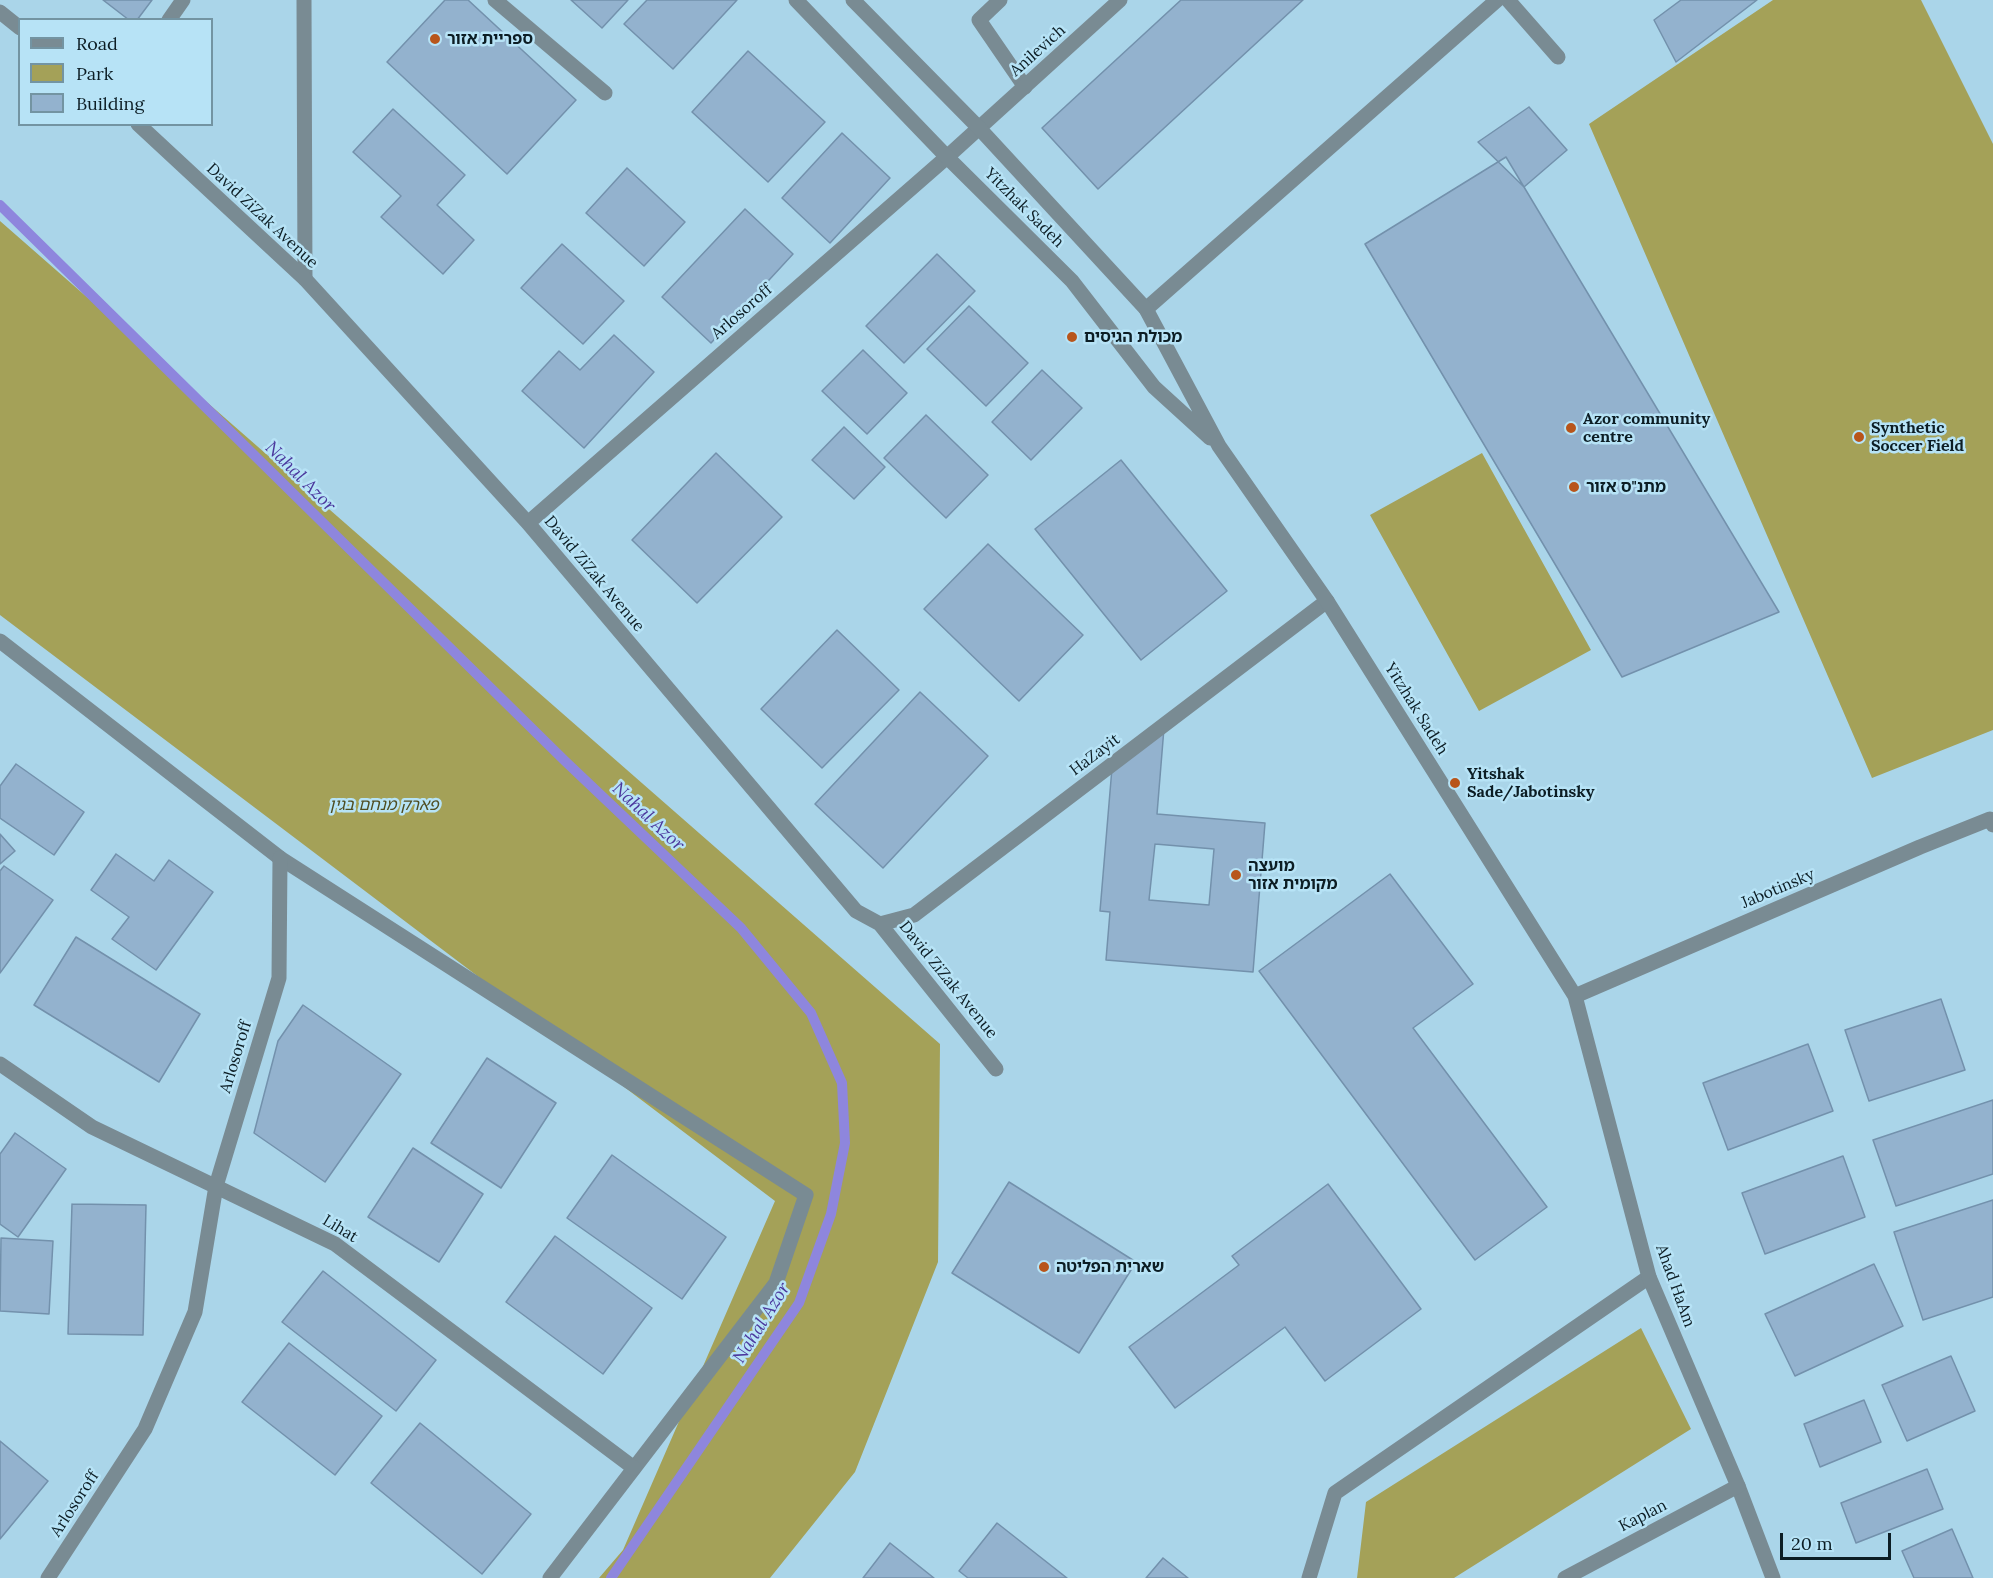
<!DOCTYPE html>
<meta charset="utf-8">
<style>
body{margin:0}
#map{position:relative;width:1993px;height:1578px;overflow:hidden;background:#aad5e9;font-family:Lora,serif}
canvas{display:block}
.legend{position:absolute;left:18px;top:18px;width:195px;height:108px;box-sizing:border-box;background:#b7e3f6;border:2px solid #7394a2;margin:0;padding:8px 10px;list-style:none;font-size:18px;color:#0c1d24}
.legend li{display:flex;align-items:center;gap:12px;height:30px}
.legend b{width:30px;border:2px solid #7394a2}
.scale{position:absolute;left:1780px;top:1533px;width:111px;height:27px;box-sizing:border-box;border:3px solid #0c1d24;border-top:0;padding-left:8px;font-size:18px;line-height:21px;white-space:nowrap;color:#0c1d24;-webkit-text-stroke:4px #b7e3f6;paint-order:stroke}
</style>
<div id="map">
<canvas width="1993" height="1578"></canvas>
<ul class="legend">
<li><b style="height:8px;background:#798b93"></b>Road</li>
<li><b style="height:16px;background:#a4a158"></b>Park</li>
<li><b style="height:16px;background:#93b2ce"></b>Building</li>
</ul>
<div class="scale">20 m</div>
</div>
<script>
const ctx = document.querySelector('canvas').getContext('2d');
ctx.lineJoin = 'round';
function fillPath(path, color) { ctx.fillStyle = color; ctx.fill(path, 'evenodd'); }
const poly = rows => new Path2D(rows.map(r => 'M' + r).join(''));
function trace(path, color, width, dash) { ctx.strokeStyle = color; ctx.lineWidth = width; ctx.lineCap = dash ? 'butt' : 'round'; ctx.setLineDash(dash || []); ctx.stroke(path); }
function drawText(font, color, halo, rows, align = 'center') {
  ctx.font = font + ' Lora,"Noto Sans Hebrew",serif'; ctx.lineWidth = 5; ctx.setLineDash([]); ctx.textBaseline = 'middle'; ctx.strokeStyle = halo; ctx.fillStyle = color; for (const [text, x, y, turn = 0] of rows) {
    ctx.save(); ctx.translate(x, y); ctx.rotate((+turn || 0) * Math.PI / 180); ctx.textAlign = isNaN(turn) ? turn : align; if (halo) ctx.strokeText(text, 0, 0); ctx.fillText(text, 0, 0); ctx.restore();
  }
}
const green = poly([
 [1773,0,1921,0,1993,144,1993,730,1872,778,1589,124],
 [0,221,940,1044,938,1262,855,1472,770,1578,599,1578,623,1550,775,1201,0,615],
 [1482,453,1591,650,1479,711,1370,515],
 [1641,1328,1691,1429,1454,1578,1357,1578,1366,1502]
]);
const stream = poly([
 [0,205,565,761,741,928,811,1013,842,1083,845,1143,831,1214,799,1303,611,1578]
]);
const building = poly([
 [103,0,152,0,137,20,129,20,103,0],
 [445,0,468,0,576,100,507,174,387,62,445,0],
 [571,0,628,0,602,28,571,0],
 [647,0,737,0,673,69,624,24,647,0],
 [1181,0,1303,0,1098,189,1042,128,1181,0],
 [1681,0,1757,0,1676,62,1654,20,1681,0],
 [748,51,825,122,768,182,692,112,748,51],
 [1529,107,1567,150,1524,187,1478,142,1529,107],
 [393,109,465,175,437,205,474,240,443,274,381,217,401,196,353,152,393,109],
 [842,133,890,178,830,243,782,198,842,133],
 [1506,157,1779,612,1622,677,1365,244,1506,157],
 [627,168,685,222,644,266,586,213,627,168],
 [745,209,793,254,711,343,662,297,745,209],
 [562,244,624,301,583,344,521,288,562,244],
 [937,254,975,291,904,363,866,326,937,254],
 [969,306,1028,363,986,406,927,349,969,306],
 [614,335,654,372,584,448,522,391,559,351,580,370,614,335],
 [863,350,907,393,867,434,822,391,863,350],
 [1042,370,1082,408,1031,460,992,422,1042,370],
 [926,415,988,475,946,518,884,458,926,415],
 [844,427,885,467,854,499,812,460,844,427],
 [716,453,782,517,697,603,632,540,716,453],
 [1121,460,1227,591,1141,660,1035,529,1121,460],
 [988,544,1083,635,1019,701,924,609,988,544],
 [837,630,899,690,822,768,761,709,837,630],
 [920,692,988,756,883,868,815,804,920,692],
 [1164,728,1157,814,1265,823,1253,972,1106,960,1110,912,1100,911,1112,768,1164,728],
 [1155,844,1214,849,1209,905,1149,900,1155,844],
 [16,764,84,812,54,855,0,818,0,786,16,764],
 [0,834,15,851,0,864,0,834],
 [116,854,154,881,169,860,213,892,156,970,112,939,129,917,91,890,116,854],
 [4,866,53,900,0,973,0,871,4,866],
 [1390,874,1473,984,1413,1028,1547,1207,1475,1260,1259,971,1390,874],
 [76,937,200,1014,159,1082,34,1005,76,937],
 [1941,999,1965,1070,1869,1101,1845,1030,1941,999],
 [303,1005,401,1074,325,1182,254,1133,278,1041,303,1005],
 [1808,1044,1833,1111,1728,1150,1703,1083,1808,1044],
 [487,1058,556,1103,501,1188,431,1143,487,1058],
 [1993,1100,1993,1174,1896,1206,1873,1140,1993,1100],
 [15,1133,66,1169,18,1237,0,1224,0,1154,15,1133],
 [413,1148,483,1194,439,1262,368,1217,413,1148],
 [612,1155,726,1237,682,1299,567,1218,612,1155],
 [1843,1156,1865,1217,1765,1254,1742,1193,1843,1156],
 [1009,1182,1136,1262,1079,1353,952,1273,1009,1182],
 [1328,1184,1421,1309,1325,1381,1285,1327,1175,1408,1129,1347,1239,1265,1232,1256,1328,1184],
 [1993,1200,1993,1297,1923,1320,1894,1232,1993,1200],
 [72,1204,146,1205,143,1335,68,1334,72,1204],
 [555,1236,652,1308,603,1374,506,1302,555,1236],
 [1,1238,53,1241,49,1314,0,1311,1,1238],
 [1874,1264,1903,1326,1795,1376,1765,1314,1874,1264],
 [323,1271,436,1360,396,1411,282,1322,323,1271],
 [289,1343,382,1416,335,1475,242,1402,289,1343],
 [1951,1356,1975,1411,1907,1441,1882,1385,1951,1356],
 [1864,1400,1881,1442,1820,1467,1804,1424,1864,1400],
 [420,1423,531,1514,482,1574,371,1483,420,1423],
 [0,1441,48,1481,0,1539,0,1441],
 [1927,1469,1943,1509,1856,1543,1841,1503,1927,1469],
 [997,1523,1067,1578,968,1578,959,1571,997,1523],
 [1952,1529,1973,1578,1914,1578,1902,1551,1952,1529],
 [890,1543,934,1578,863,1578,890,1543],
 [1163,1558,1188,1578,1146,1578,1163,1558]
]);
const service = poly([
 [304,0,305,279],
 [495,0,605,93],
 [1000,0,979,20,1025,87],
 [0,641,280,858,806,1195,776,1283,550,1578],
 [1309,1578,1335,1493,1649,1277]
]);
const minor = poly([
 [1508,0,1558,57],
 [0,12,20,28],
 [169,20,183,0],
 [138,124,305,279,528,523,856,911,880,924,996,1069],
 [1146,309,1497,0],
 [528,523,947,157,1120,0],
 [880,924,914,915,1327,601],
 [0,1064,92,1127,335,1244,634,1468],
 [1738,1486,1773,1578],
 [48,1578,145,1429,195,1312,216,1186,279,978,280,858]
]);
const tertiary = poly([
 [796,0,947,157,1072,281,1154,387,1210,438],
 [853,0,979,128,1146,309,1219,446,1327,601,1575,996,1649,1277,1738,1486,1565,1578],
 [1575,996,1920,847,1990,819,1993,825]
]);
const markers = [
 [435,39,6,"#b8551b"],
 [1072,337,6,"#b8551b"],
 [1571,428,6,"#b8551b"],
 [1859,437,6,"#b8551b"],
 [1574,487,6,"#b8551b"],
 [1455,783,6,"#b8551b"],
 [1236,875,6,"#b8551b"],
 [1044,1267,6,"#b8551b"]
];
const poiNames = [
 ["ספריית אזור",447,39],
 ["מכולת הגיסים",1084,337],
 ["Azor community",1583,419],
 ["centre",1583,437],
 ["Synthetic",1871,428],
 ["Soccer Field",1871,446],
 ["מתנ\"ס אזור",1586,487],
 ["Yitshak",1467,774],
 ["Sade/Jabotinsky",1467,792],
 ["מועצה",1248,866],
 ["מקומית אזור",1248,884],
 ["שארית הפליטה",1056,1267]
];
const streetNames = [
 ["Anilevich",1038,51,-42],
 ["Yitzhak Sadeh",1024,208,45],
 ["David ZiZak Avenue",262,216,43],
 ["Arlosoroff",742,312,-41],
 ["David ZiZak Avenue",594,574,50],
 ["Yitzhak Sadeh",1416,709,58],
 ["HaZayit",1095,755,-37],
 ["Jabotinsky",1778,889,-23],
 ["David ZiZak Avenue",948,980,51],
 ["Arlosoroff",236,1057,-73],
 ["Lihat",340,1229,31],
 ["Ahad HaAm",1675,1286,70],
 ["Arlosoroff",75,1504,-57],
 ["Kaplan",1643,1516,-27]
];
const parkNames = [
 ["פארק מנחם בגין",384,805]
];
const waterNames = [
 ["Nahal Azor",300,477,45],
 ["Nahal Azor",648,817,43],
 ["Nahal Azor",762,1323,-58]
];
fillPath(green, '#a4a158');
trace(stream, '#8e86dd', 10);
fillPath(building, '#93b2ce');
trace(building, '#7391ac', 1.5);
trace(service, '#798b93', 15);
trace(minor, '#798b93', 15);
trace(tertiary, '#798b93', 15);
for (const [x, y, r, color] of markers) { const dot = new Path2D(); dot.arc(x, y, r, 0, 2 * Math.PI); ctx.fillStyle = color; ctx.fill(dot); trace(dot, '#b7e3f6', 2); }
drawText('bold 16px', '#0c1d24', '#b7e3f6', poiNames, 'left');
drawText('16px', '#0c1d24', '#b7e3f6', streetNames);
drawText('italic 16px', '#4f4d22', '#b7e3f6', parkNames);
drawText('italic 18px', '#4b389d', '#b7e3f6', waterNames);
</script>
